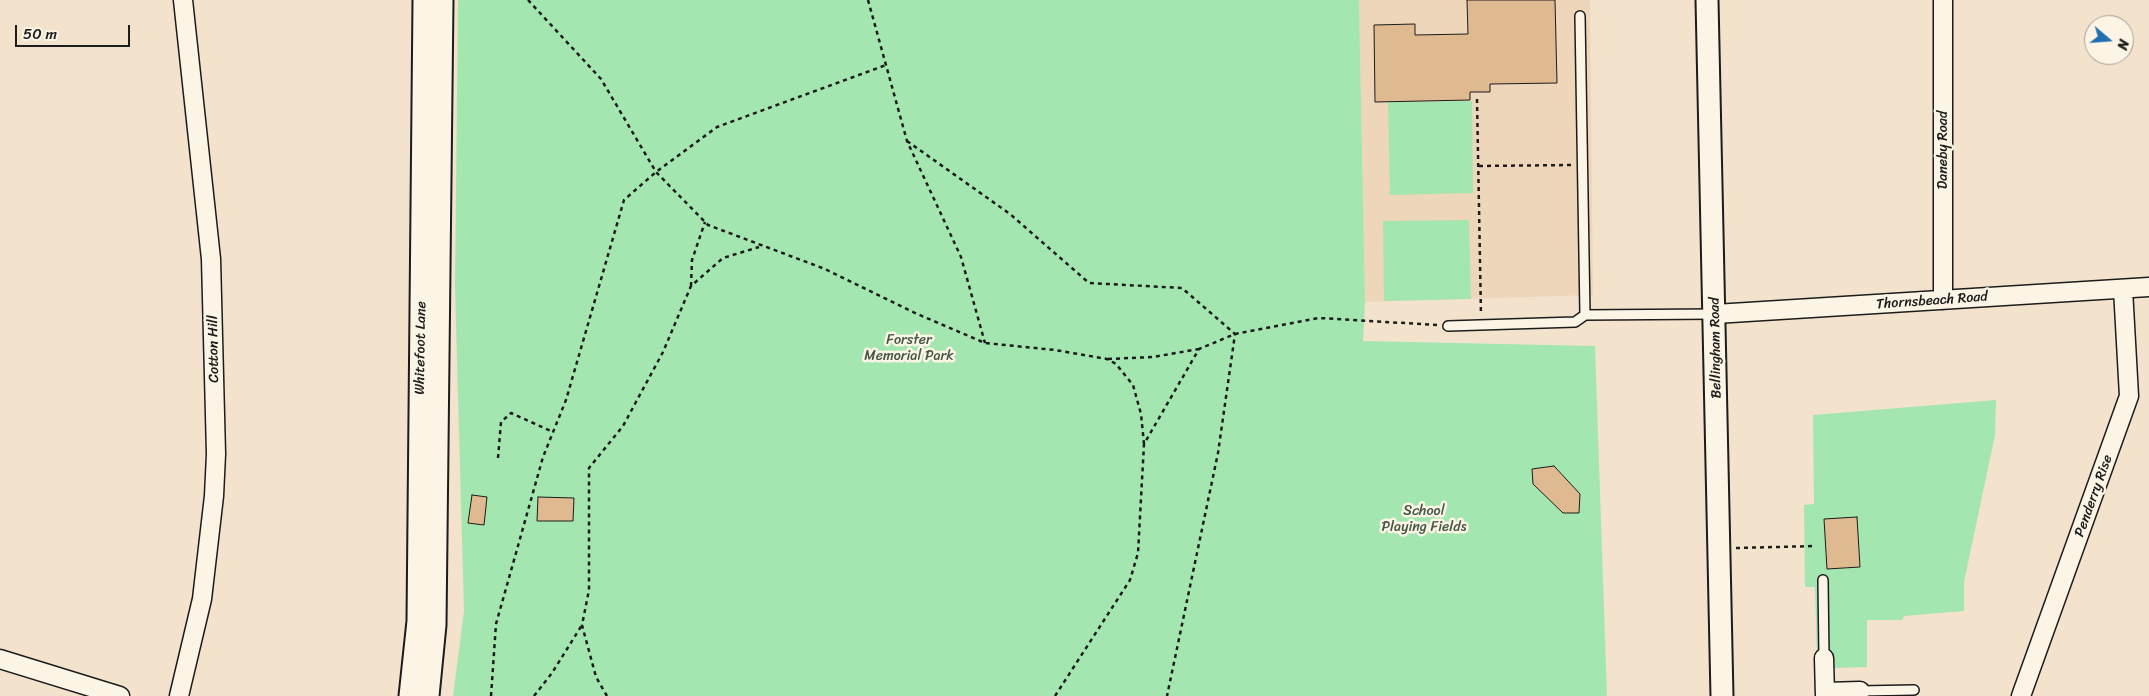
<!DOCTYPE html>
<style>
body{margin:0}
#map{position:relative;width:2149px;height:696px;overflow:hidden;background:#f3e3cc;font-family:Sriracha,sans-serif}
canvas{display:block}
.north{position:absolute;left:2084px;top:15px;width:50px;height:50px;box-sizing:border-box;background:#fcf5e5;border:1px solid #a29e95;border-radius:50%;rotate:108deg;font-size:14px;font-weight:700;line-height:20px;text-align:center;color:#1c1c1c}
.north::after{content:'';display:block;margin:auto;width:18px;height:22px;background:#1f6fb2;clip-path:polygon(50% 0,100% 100%,50% 72%,0 100%)}
.scale{position:absolute;left:15px;top:25px;width:115px;height:22px;box-sizing:border-box;border:2px solid #1c1c1c;border-top:0;padding-left:6px;font-size:15px;line-height:18px;white-space:nowrap;color:#1c1c1c;-webkit-text-stroke:4px #fcf5e5;paint-order:stroke}
</style>
<div id="map">
<canvas width="2149" height="696"></canvas>
<div class="north">N</div>
<div class="scale">50 m</div>
</div>
<script>
const ctx = document.querySelector('canvas').getContext('2d');
ctx.lineJoin = 'round';
function fillPath(path, color) { ctx.fillStyle = color; ctx.fill(path, 'evenodd'); }
const poly = rows => new Path2D(rows.map(r => 'M' + r).join(''));
function trace(path, color, width, dash) { ctx.strokeStyle = color; ctx.lineWidth = width; ctx.lineCap = dash ? 'butt' : 'round'; ctx.setLineDash(dash || []); ctx.stroke(path); }
function drawText(font, color, halo, rows, align = 'center') {
  ctx.font = font + ' Sriracha,sans-serif'; ctx.lineWidth = 5; ctx.setLineDash([]); ctx.textBaseline = 'middle'; ctx.strokeStyle = halo; ctx.fillStyle = color; for (const [text, x, y, turn = 0] of rows) {
    ctx.save(); ctx.translate(x, y); ctx.rotate((+turn || 0) * Math.PI / 180); ctx.textAlign = isNaN(turn) ? turn : align; if (halo) ctx.strokeText(text, 0, 0); ctx.fillText(text, 0, 0); ctx.restore();
  }
}
const built = poly([
 [1359,0,1590,0,1593,295,1365,302]
]);
const green = poly([
 [458,0,1359,0,1365,302,1363,341,1595,346,1607,696,453,696,464,611,455,286],
 [1472,101,1473,193,1390,195,1388,102],
 [1469,220,1471,299,1384,301,1383,221],
 [1996,400,1995,435,1964,582,1964,611,1904,616,1902,620,1867,620,1867,667,1831,668,1817,658,1815,587,1805,587,1804,505,1814,504,1813,415]
]);
const building = poly([
 [1467,0,1555,0,1557,83,1490,84,1490,92,1470,92,1470,100,1375,102,1374,25,1415,24,1415,35,1468,34,1467,0],
 [1554,466,1580,494,1579,513,1563,513,1533,484,1532,469,1554,466],
 [472,495,487,497,484,525,468,523,472,495],
 [538,497,574,498,573,521,537,521,538,497],
 [1857,517,1860,567,1827,569,1824,519,1857,517]
]);
const path = poly([
 [528,0,601,79,656,172,708,225,825,269,915,313,985,343,1055,350,1107,359,1116,364,1133,385,1141,414,1144,444],
 [868,0,907,141,961,257,985,343],
 [1477,99,1481,315],
 [907,141,1010,214,1089,283,1182,288,1235,334,1218,453,1167,696],
 [1479,166,1572,165],
 [691,286,692,260,705,222],
 [1108,359,1153,357,1199,349],
 [498,458,501,422,511,413,553,432],
 [1736,548,1816,546],
 [491,696,496,624,543,457,566,400,624,200,656,172,717,127,886,65],
 [534,696,552,673,582,625],
 [607,696,596,677,582,625,589,590,589,468,623,426,663,352,691,286,723,258,759,247],
 [1055,696,1130,580,1138,553,1144,444,1199,349,1235,334,1319,318,1437,325]
]);
const service = poly([
 [1580,16,1585,315],
 [1448,326,1575,322,1585,315,1715,314],
 [1823,580,1824,658],
 [1860,691,1914,690]
]);
const minor = poly([
 [1943,0,1943,300],
 [1715,314,2149,287],
 [1824,658,1825,696],
 [0,659,120,696],
 [1825,692,1860,691],
 [179,696,202,599,214,496,216,454,211,259,183,0],
 [2021,696,2129,396,2123,289]
]);
const tertiary = poly([
 [1707,0,1722,696],
 [410,696,418,621,424,0],
 [428,696,435,625,442,0]
]);
const streetNames = [
 ["Daneby Road",1943,150,-90],
 ["Thornsbeach Road",1932,301,-4],
 ["Whitefoot Lane",421,348,-89],
 ["Bellingham Road",1716,348,-91],
 ["Cotton Hill",214,349,-91],
 ["Penderry Rise",2094,496,-70]
];
const parkNames = [
 ["Forster",909,340],
 ["Memorial Park",909,356],
 ["School",1424,511],
 ["Playing Fields",1424,527]
];
fillPath(built, '#edd6ba');
fillPath(green, '#a4e6b0');
fillPath(building, '#dfb990');
trace(building, '#1c1c1c', 1);
trace(service, '#1c1c1c', 12);
trace(minor, '#1c1c1c', 21);
trace(tertiary, '#1c1c1c', 25);
trace(path, '#1c1c1c', 2.5, [4, 4]);
trace(service, '#fcf5e5', 9);
trace(minor, '#fcf5e5', 18);
trace(tertiary, '#fcf5e5', 21);
drawText('14px', '#1c1c1c', '#fcf5e5', streetNames);
drawText('14px', '#455948', '#fcf5e5', parkNames);
</script>
